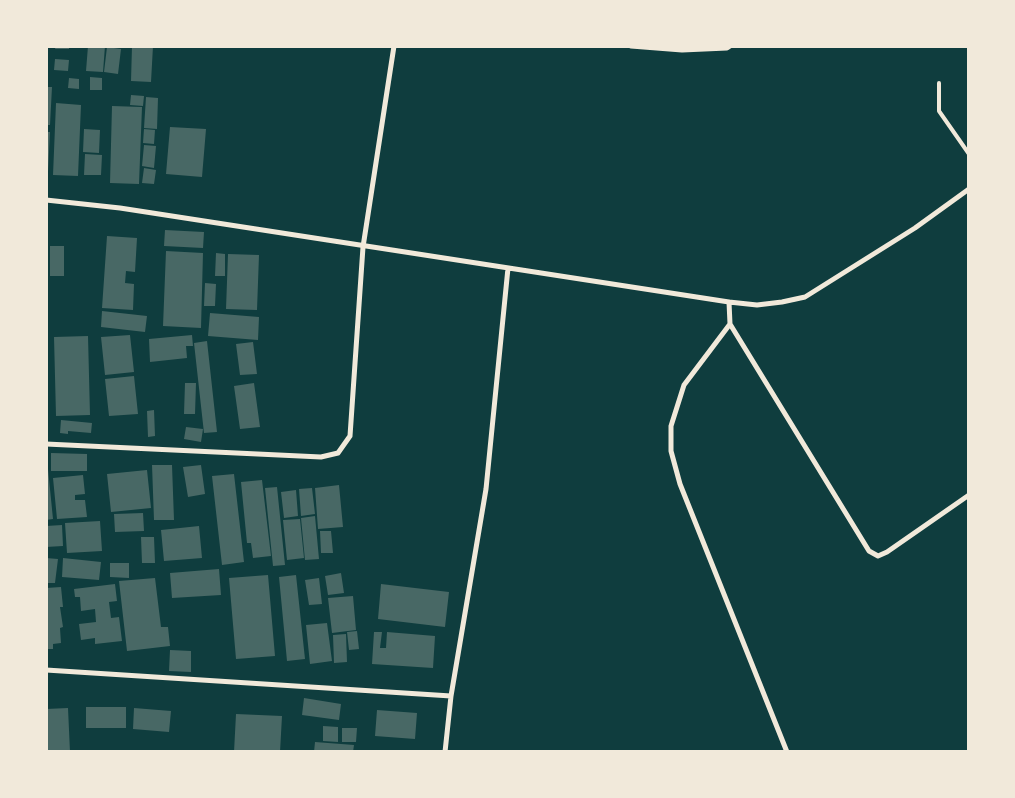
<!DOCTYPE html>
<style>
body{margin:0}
#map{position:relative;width:1015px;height:798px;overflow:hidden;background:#0f3d3e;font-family:"Titillium Web",sans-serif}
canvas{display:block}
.frame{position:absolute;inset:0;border:48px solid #f1e9da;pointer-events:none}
</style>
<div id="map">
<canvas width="1015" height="798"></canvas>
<div class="frame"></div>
</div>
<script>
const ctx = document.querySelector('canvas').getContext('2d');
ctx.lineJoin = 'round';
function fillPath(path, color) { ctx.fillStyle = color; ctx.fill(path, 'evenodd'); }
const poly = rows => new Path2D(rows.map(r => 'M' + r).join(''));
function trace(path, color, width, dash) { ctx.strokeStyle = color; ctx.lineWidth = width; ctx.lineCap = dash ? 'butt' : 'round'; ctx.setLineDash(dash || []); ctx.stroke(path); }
const building = poly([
 [56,46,69,46,69,49,55,49],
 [88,46,105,46,103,72,86,71],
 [132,46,153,46,151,82,131,81],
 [107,47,121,49,118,74,104,72],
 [55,59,69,60,68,71,54,70],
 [90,77,102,78,102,90,90,90],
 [69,78,79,79,79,89,68,88],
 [46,87,52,87,50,125,46,125],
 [131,95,144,96,143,106,130,105],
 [146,97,158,98,157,129,144,128],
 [56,103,81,105,78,176,53,175],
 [112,106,142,107,139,184,110,183],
 [170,127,206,129,202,177,166,174],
 [84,129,100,130,99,153,83,152],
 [144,129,155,130,154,144,143,143],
 [46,132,50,132,48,172,46,172],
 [144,145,156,146,154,168,142,166],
 [85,154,102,155,101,175,84,175],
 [144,168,156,170,154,184,142,183],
 [165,230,204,232,203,248,164,246],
 [107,236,137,238,135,272,126,271,125,283,134,284,133,310,102,308],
 [50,246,64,246,64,276,50,276],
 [166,251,203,253,201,328,163,326],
 [216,253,225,254,225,276,215,276],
 [228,254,259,255,257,310,226,309],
 [205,283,216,284,215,306,204,306],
 [102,311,147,316,145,332,101,327],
 [210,313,259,317,258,340,208,336],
 [130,335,134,372,105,375,101,337],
 [192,335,193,346,186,346,187,358,150,362,149,339],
 [88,336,90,415,56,416,54,337],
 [207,341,217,432,204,433,194,343],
 [253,342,257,374,240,375,236,344],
 [134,376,138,414,109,416,105,379],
 [185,383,196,383,195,414,184,414],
 [254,383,260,427,240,429,234,386],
 [154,410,155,436,148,437,147,411],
 [61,420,92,423,91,433,68,431,68,434,60,433],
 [186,427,203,429,201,442,184,439],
 [51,453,87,454,87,471,51,471],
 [152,465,172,465,174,520,154,520],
 [201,465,205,494,188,497,183,467],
 [46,469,48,469,53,519,46,520],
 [147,470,151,508,111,512,107,474],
 [234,474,244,562,222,565,212,476],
 [83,475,85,494,75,495,75,500,85,500,87,517,57,519,53,478],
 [262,480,271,556,253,558,251,543,247,543,241,482],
 [339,485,343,527,318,529,315,488],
 [277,487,285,565,273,566,265,488],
 [312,488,315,514,301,516,299,489],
 [296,490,298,516,284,518,281,492],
 [143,513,144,531,115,532,114,514],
 [315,516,319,559,305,560,301,518],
 [300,519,304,558,287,560,283,520],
 [100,521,102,551,67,553,65,523],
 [62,525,63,546,46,547,46,526],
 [199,526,202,558,164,561,161,530],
 [320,531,331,531,333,553,321,553],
 [141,537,154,537,155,563,142,563],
 [46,558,58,559,55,583,46,583],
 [63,558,101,562,99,580,62,577],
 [110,563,129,563,129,578,110,577],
 [219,569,221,595,172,598,170,573],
 [341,573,344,593,328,595,325,576],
 [268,575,275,656,236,659,229,578],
 [296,575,305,659,287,661,279,577],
 [155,578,161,627,168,627,170,646,127,651,119,581],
 [319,578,322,604,309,605,305,580],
 [115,584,117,601,109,602,111,618,119,617,122,641,95,644,95,638,81,640,79,624,96,622,95,609,81,611,80,597,75,597,74,589],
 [381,584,449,592,445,627,378,619],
 [61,587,63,607,60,607,63,627,60,628,61,643,53,644,53,649,46,649,46,588],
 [353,596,356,630,332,633,328,598],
 [327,623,332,661,310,664,306,625],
 [357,631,359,649,349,650,347,632],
 [374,632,382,632,380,648,386,648,387,632,435,636,433,668,372,664],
 [346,634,347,662,334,663,333,635],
 [170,650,191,651,191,672,169,671],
 [304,698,341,704,339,720,302,715],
 [86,707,126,707,126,728,86,728],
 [68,708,70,752,46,752,46,709],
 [134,708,171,711,169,732,133,729],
 [377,710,417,713,415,739,375,736],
 [236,714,282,716,280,752,234,752],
 [323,726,338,727,338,742,323,741],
 [342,728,357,728,356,742,342,742],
 [315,742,354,745,353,752,314,752]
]);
const service = poly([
 [939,83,939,111,969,154]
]);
const minor = poly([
 [631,46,682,50,727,48,730,46],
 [969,189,915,228,805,297,782,302,757,305,729,302,730,324,869,551,878,556,887,552,969,495],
 [46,200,120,208,729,302],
 [730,324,684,385,671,426,671,451,680,484,787,752],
 [46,444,321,457,338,453,350,436,363,247,394,46],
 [46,670,451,696],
 [445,752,451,696,486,489,508,268]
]);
fillPath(building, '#486865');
trace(service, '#f1e9da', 4);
trace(minor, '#f1e9da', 5);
</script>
